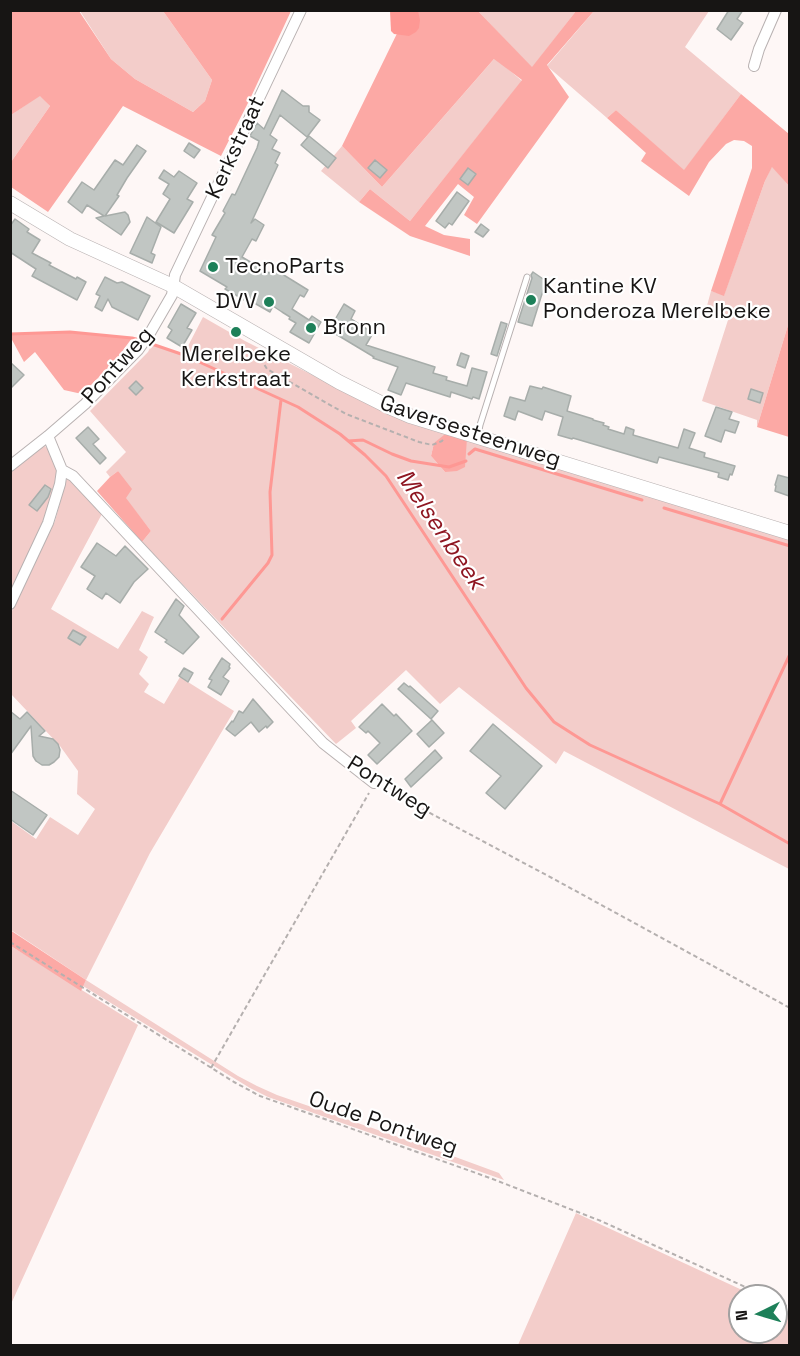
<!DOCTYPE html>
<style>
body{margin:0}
#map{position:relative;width:800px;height:1356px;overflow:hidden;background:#fef7f6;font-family:"Space Grotesk",sans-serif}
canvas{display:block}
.frame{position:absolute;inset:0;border:12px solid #171514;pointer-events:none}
.north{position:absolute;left:728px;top:1284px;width:60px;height:60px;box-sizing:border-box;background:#fff;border:2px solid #a2a1a1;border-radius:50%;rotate:265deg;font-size:16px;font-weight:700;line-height:24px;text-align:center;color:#171514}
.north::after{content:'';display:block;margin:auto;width:21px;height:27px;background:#1d8059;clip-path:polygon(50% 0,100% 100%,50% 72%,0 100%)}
</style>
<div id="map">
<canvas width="800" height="1356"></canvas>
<div class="frame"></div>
<div class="north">N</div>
</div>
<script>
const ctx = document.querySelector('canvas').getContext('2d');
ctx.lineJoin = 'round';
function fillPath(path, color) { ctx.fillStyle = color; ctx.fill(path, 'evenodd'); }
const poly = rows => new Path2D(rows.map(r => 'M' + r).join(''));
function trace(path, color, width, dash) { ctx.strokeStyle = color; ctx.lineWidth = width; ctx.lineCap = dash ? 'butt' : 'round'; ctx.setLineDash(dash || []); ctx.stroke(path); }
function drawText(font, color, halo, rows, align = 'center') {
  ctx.font = font + ' "Space Grotesk",sans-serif'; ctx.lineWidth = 4.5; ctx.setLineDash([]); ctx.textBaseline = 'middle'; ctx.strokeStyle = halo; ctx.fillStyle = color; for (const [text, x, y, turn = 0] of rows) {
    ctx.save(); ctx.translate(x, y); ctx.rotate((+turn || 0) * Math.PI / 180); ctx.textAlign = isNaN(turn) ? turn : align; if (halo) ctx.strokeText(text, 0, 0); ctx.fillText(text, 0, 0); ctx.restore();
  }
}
const green = poly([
 [80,11,163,11,212,80,205,101,193,112,135,79,111,59],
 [478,11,576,11,532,68],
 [594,11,709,11,685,47,741,94,684,171,616,110,607,118,547,66],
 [495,58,522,81,410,221,370,189,359,202,321,171,342,146,382,187],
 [40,95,50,106,11,162,11,115],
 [772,166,789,186,789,322,757,427,757,420,702,401,728,320,705,313,711,291,724,295,765,181],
 [203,317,245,341,364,401,451,434,434,443,431,456,445,472,467,438,789,536,789,869,564,751,556,764,459,687,440,704,406,670,351,721,356,728,336,744,142,542,151,531,125,498,118,471,110,477,106,472,126,452,90,411,148,352,152,344,183,355,183,347,187,348],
 [45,446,50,451,58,472,50,510,11,595,11,470,39,447],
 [68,478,103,512,51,609,118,649,142,611,154,617,139,650,148,657,139,674,149,684,144,692,164,704,180,677,234,711,150,853,86,980,238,1076,257,1086,277,1095,450,1155,499,1173,504,1180,268,1097,250,1088,83,986,86,980,11,930,11,821,36,839,50,817,78,835,95,809,77,794,78,771,60,746,11,694,10,615,55,521,66,481],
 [11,946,138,1025,11,1304],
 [576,1213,755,1296,740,1296,740,1332,776,1332,776,1306,789,1312,789,1345,518,1345]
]);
const forest = poly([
 [11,10,79,11,111,59,135,79,193,112,205,101,212,80,163,11,291,11,250,99,221,156,123,106,48,212,11,187,11,162,50,106,40,96,11,115],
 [408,11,478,11,532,67,576,11,594,11,547,65,569,97,477,224,464,215,474,197,458,184,425,226,444,235,470,239,470,256,410,236,359,202,370,189,410,221,522,80,494,59,382,187,342,146],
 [741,94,789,134,789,186,772,167,765,181,724,296,711,291,752,168,752,146,744,141,734,140,726,144,709,162,689,196,641,161,646,153,607,118,616,110,684,170],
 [789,322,789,437,757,427],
 [70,332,132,338,115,361,82,394,64,390,35,352,24,362,11,338,11,334],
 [451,434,467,438,465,467,457,471,445,472,431,456,434,443,444,435],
 [118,471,132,489,126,498,151,531,142,542,97,491,110,477],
 [10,930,86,980,81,991,11,946]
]);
const water = poly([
 [390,11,418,11,420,20,419,28,416,32,409,36,394,34,391,31]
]);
const stream = poly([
 [10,334,70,332,132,338,140,340],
 [146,342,184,355,298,407,340,434,365,455,386,476,526,688,554,722,590,745,720,804,790,844],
 [348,441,363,440,392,454,411,461,449,467,466,461],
 [469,454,475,449,642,500],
 [664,508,790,546],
 [222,619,268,563,272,555,270,492,281,400],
 [720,804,790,654]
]);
const building = poly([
 [729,10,743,10,737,19,743,23,731,40,717,29,729,10],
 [282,90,303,106,309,106,309,112,320,120,307,137,280,115,270,135,277,140,272,149,280,153,275,163,278,165,251,223,255,219,264,225,256,241,252,239,242,257,269,273,274,269,308,290,304,297,300,295,292,309,309,320,312,316,321,322,309,343,290,332,296,323,289,319,290,317,282,312,273,306,270,312,249,300,248,302,225,289,227,287,200,271,216,237,212,235,225,213,223,211,232,194,235,195,257,148,259,141,250,136,257,123,264,129,282,90],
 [309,136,336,158,328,168,301,145,309,136],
 [189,143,200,150,194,158,184,151,189,143],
 [137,145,146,151,127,178,117,195,119,196,105,216,125,212,128,215,130,222,121,235,96,218,104,216,87,205,82,213,68,202,82,182,94,190,115,160,123,165,137,145],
 [375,160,387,170,380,178,368,168,375,160],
 [468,168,476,174,468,185,460,179,468,168],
 [164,170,174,177,179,171,197,183,187,199,193,202,174,233,156,222,170,199,163,194,169,184,159,178,164,170],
 [457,192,469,201,452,225,449,223,445,228,436,221,457,192],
 [147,217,161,227,151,253,155,255,152,263,130,253,147,217],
 [15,219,29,229,27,232,40,240,32,253,51,263,49,265,76,279,77,277,86,282,77,300,32,276,36,269,10,252,10,226,15,219],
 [481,224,489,230,483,237,475,232,481,224],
 [533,272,546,281,532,326,518,322,532,278,531,275,533,272],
 [105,277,117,283,122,282,150,296,138,320,112,307,108,299,102,311,95,307,100,296,96,294,105,277],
 [181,304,196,313,187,328,192,330,182,347,167,338,172,330,168,327,181,304],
 [344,304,355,311,351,319,373,333,366,345,435,367,433,373,447,377,446,380,467,386,472,368,487,372,479,399,473,397,472,399,451,392,450,397,406,383,401,395,388,390,398,367,373,358,374,357,329,330,344,304],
 [501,322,507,324,497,356,491,354,501,322],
 [461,353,469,356,465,368,457,365,461,353],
 [10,362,24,375,10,389,10,362],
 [136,381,143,388,136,395,129,388,136,381],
 [530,386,542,389,543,387,571,396,567,411,593,419,593,420,604,423,603,425,609,427,608,429,624,434,626,427,634,430,633,435,678,448,684,429,695,433,689,448,705,453,704,457,735,466,732,475,730,474,728,480,718,477,719,473,659,457,657,463,573,438,572,439,558,435,563,417,545,411,542,420,518,411,515,420,504,416,510,397,525,401,530,386],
 [751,389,763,393,760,403,748,399,751,389],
 [716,407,732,412,729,419,739,422,735,433,725,430,721,442,705,436,716,407],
 [88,427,99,439,93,444,106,458,100,464,76,438,88,427],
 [778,475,789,478,789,496,775,491,776,486,775,485,778,475],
 [45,485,51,489,48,497,37,511,29,505,45,485],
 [97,543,116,556,125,546,148,569,134,582,120,603,106,593,102,599,87,589,95,576,81,567,97,543],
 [176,599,184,606,179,615,199,637,183,654,165,642,167,640,155,632,176,599],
 [73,630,86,637,80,645,68,638,73,630],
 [222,658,230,664,229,667,230,668,223,677,229,681,221,695,208,687,212,680,209,679,222,658],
 [184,668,193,673,188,682,179,676,184,668],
 [404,683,409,687,410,686,438,711,431,719,398,689,404,683],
 [253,699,273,722,267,728,266,726,259,732,251,722,235,736,226,729,232,721,233,722,239,711,243,713,253,699],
 [382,704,394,716,396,714,412,731,377,764,368,755,380,743,368,731,366,733,359,727,382,704],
 [10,711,20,719,27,712,45,731,39,736,53,739,58,744,60,750,59,757,54,762,49,765,42,765,36,761,33,756,31,726,10,755,10,711],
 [432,720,444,733,429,747,417,734,432,720],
 [493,724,542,766,505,809,486,793,501,776,470,751,493,724],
 [435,750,442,758,411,787,405,779,435,750],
 [10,790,47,815,33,835,10,819,10,790]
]);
const path = poly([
 [262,351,261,359,267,369,346,414,419,442,432,445,442,441,444,438],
 [383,788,552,878,790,1008],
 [10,942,234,1082,260,1096,490,1178,601,1221,765,1296],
 [211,1068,369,793],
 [776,1301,790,1308]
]);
const lane = poly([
 [478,435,480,425,527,277]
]);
const street = poly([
 [754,66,759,49,776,10],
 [10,466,48,436,85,404,138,350,150,333,172,295,175,275,301,10],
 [62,470,73,476,323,743,374,783],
 [10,604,48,523,60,484,62,470,48,436]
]);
const secondary = poly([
 [10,203,70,239,173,286,339,382,389,407,410,416,790,533]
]);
const markers = [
 [213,267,6,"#1d8059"],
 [531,300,6,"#1d8059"],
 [269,302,6,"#1d8059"],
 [311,328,6,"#1d8059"],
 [236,332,6,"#1d8059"]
];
const streetNames = [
 ["Kerkstraat",236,148,-65],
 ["Pontweg",118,366,-48],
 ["Gaversesteenweg",470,432,18],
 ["Pontweg",389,787,32],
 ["Oude Pontweg",383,1124,19]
];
const poiNames = [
 ["TecnoParts",225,267],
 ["Kantine KV",543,287],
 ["Ponderoza Merelbeke",543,312],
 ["DVV",257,302,"right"],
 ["Bronn",323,328],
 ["Merelbeke",236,355,"center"],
 ["Kerkstraat",236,380,"center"]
];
const waterNames = [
 ["Melsenbeek",440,530,56]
];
fillPath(green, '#f3cdca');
fillPath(forest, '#fca9a5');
fillPath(water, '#fe9894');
trace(stream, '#fe9894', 3);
fillPath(building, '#c1c6c3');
trace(building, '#a7adaa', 1.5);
trace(lane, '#b8b1b1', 7);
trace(street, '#b8b1b1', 12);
trace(secondary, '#b8b1b1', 15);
trace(path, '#b5b0af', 2, [4.5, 3]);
trace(lane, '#fff', 5);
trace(street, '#fff', 10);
trace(secondary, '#fff', 14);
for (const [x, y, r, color] of markers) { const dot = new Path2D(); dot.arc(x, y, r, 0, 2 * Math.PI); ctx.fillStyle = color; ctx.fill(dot); trace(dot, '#fff', 2); }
drawText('22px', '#171514', '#fff', streetNames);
drawText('22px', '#171514', '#fff', poiNames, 'left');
drawText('italic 24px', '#8f1722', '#fff', waterNames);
</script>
